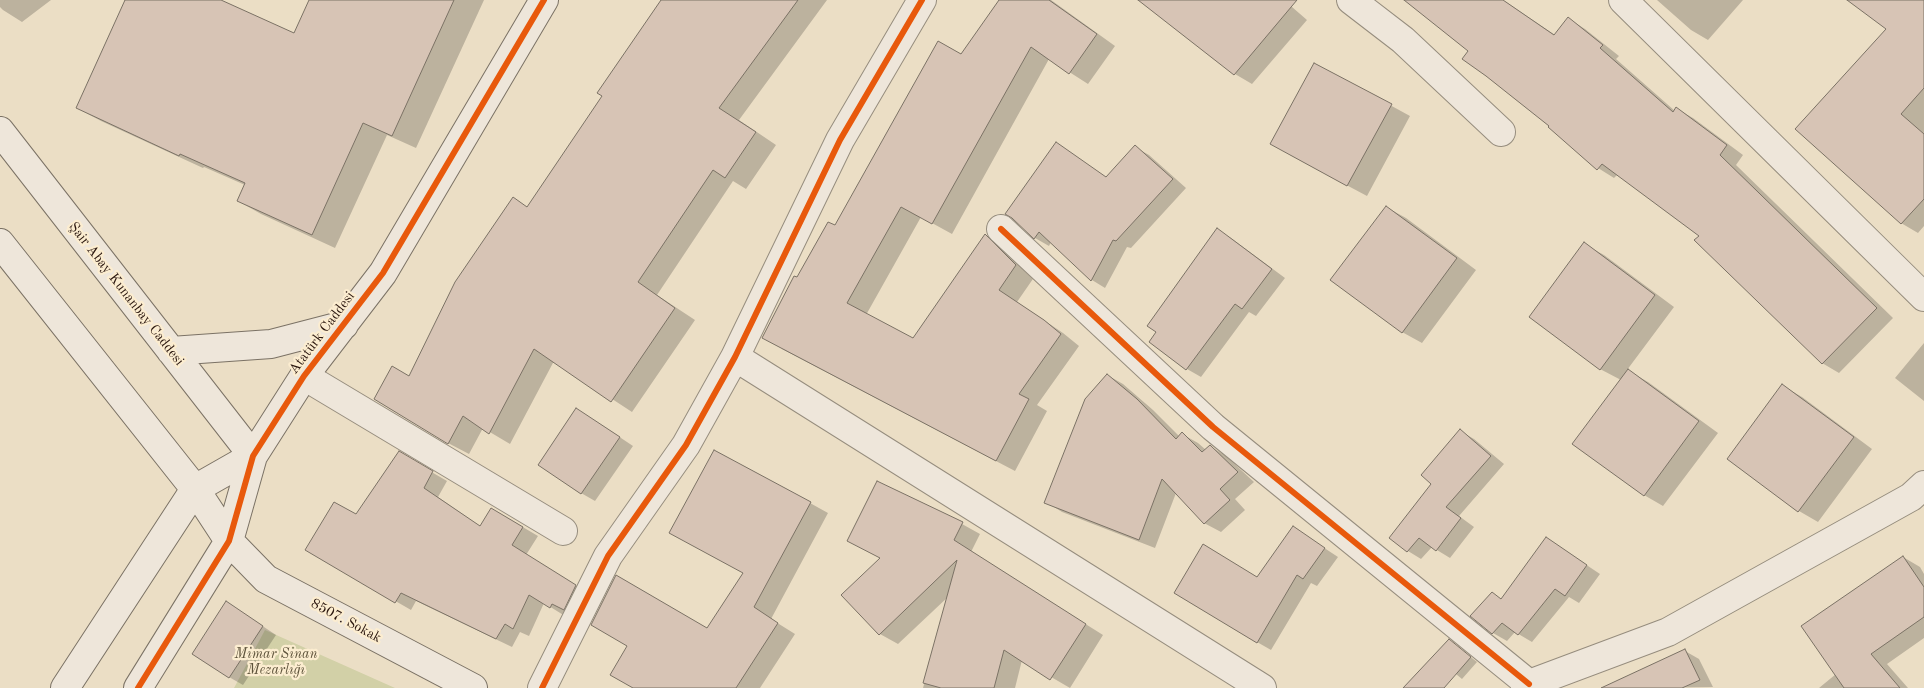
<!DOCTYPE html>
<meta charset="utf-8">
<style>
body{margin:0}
canvas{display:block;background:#ebdec5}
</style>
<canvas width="1924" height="688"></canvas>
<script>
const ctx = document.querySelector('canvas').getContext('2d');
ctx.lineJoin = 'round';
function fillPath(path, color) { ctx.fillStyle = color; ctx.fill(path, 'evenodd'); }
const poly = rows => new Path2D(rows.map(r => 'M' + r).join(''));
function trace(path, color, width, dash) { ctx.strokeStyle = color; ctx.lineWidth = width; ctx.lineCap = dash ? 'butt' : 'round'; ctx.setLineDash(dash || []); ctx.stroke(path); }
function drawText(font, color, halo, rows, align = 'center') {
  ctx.font = font + ' "Old Standard TT",serif'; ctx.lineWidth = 4.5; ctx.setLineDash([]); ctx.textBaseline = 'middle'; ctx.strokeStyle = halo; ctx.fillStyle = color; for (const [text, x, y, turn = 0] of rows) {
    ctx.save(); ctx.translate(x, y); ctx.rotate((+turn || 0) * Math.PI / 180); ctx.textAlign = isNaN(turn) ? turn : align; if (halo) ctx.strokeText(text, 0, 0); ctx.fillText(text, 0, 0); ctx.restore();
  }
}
const green = poly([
 [265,630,395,688,234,688]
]);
const shadow = poly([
 [0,0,51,0,22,22,3,10,0,7],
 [127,0,218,0,295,35,311,0,484,0,416,148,387,135,335,248,261,214,238,201,245,185,204,167,203,168,101,121,77,108],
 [662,0,827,0,739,120,776,145,746,189,733,181,657,295,695,320,632,412,554,361,510,444,483,428,469,454,448,443,409,377,528,208,604,96],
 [1001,0,1051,0,1115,46,1088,84,1049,59,952,234,921,217,866,315,913,340,985,236,1004,247,1035,276,1017,302,1063,333,1079,346,1037,405,1047,411,1015,471,782,349,798,279],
 [1140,0,1284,0,1307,20,1252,84,1235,74],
 [1406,0,1503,0,1555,35,1569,19,1585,29,1619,56,1616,59,1675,111,1677,109,1693,118,1743,155,1736,165,1893,318,1839,373,1822,363,1701,236,1618,174,1614,178,1598,168,1528,108,1470,50],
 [1657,0,1743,0,1708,40,1691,30],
 [1849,0,1924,0,1924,226,1918,233,1901,223,1887,29],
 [1315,64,1410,116,1367,196,1290,155],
 [1135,147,1149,155,1186,188,1131,248,1127,247,1105,288,1092,280,1051,242,1049,246,1035,238,1013,217,1107,178],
 [1386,207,1406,218,1476,270,1422,343,1402,332],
 [1217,230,1231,238,1285,278,1256,316,1249,312,1201,377,1187,369],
 [1584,244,1604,255,1674,307,1627,370,1648,382,1718,433,1663,506,1644,495,1621,380,1600,369],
 [1924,343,1924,401,1895,378],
 [1107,375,1123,384,1153,410,1180,437,1182,434,1198,443,1206,450,1210,446,1226,456,1254,482,1235,499,1245,510,1221,532,1204,523,1176,493,1155,548,1062,512,1046,502],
 [1783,386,1802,397,1872,449,1818,522,1799,511],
 [591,418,633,446,595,501,581,493],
 [1460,431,1474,439,1504,464,1459,516,1474,527,1450,558,1432,547,1421,559,1408,551,1391,538,1433,484],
 [399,453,447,481,438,497,481,527,492,509,538,536,526,555,590,595,565,616,544,603,529,636,520,632,512,647,416,601,411,610,307,550,356,516],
 [810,503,828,513,771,619,795,634,760,688,635,688,708,629],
 [962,524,980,534,971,552,1103,635,1070,688,1022,660,1015,688,923,688,949,596,898,644,880,634,881,558,849,541],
 [1294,528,1338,557,1317,586,1311,583,1271,650,1257,642],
 [1546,538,1600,574,1579,603,1569,597,1532,642,1515,632,1507,641,1493,633,1492,593,1503,600],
 [1903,557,1920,567,1924,574,1924,638,1887,664,1908,688,1819,688,1836,674],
 [240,611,276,635,243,685,229,677],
 [1449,640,1477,662,1462,679,1434,656],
 [1685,651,1699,659,1713,687,1645,688]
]);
const building = poly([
 [125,0,221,0,294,33,309,0,454,0,392,136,363,123,312,235,237,201,245,183,180,154,179,156,76,108,125,0],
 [661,0,798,0,719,108,756,132,725,178,713,170,638,282,675,308,611,402,534,349,489,434,463,416,448,444,374,399,392,366,409,376,455,282,513,197,527,207,602,96,597,93,661,0],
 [999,0,1049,0,1097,34,1069,74,1031,47,932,224,901,207,847,303,913,338,985,234,1016,265,999,290,1044,320,1061,334,1019,394,1029,399,996,461,762,338,794,276,797,277,828,222,835,225,938,41,961,54,999,0],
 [1138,0,1297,0,1234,75,1138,0],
 [1404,0,1503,0,1554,35,1568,17,1603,45,1600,48,1673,112,1676,107,1727,145,1720,155,1877,308,1822,364,1694,240,1699,236,1602,164,1597,170,1548,127,1549,126,1486,76,1462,59,1468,51,1404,0],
 [1847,0,1924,0,1924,88,1901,114,1924,134,1924,199,1901,224,1795,129,1886,29,1847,0],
 [1314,63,1392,104,1347,186,1270,144,1314,63],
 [1056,142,1106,177,1135,145,1173,179,1116,241,1113,240,1091,281,1039,232,1034,239,1012,218,1005,214,1056,142],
 [1386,206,1457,258,1402,333,1330,280,1386,206],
 [1217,228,1272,269,1242,309,1235,304,1186,370,1149,342,1156,332,1147,326,1217,228],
 [1584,242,1655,295,1600,370,1529,317,1584,242],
 [1628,369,1699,421,1644,496,1572,444,1628,369],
 [1107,374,1137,399,1176,439,1182,432,1202,452,1210,445,1238,472,1220,489,1230,500,1204,524,1162,479,1139,540,1044,503,1085,399,1107,374],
 [1782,384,1854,437,1798,512,1727,459,1782,384],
 [576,408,620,437,581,494,538,465,576,408],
 [1460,429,1491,456,1446,507,1461,518,1436,551,1419,538,1407,552,1389,538,1431,484,1421,475,1460,429],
 [714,450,811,502,754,607,778,623,736,688,633,688,610,675,627,646,591,625,616,575,707,628,743,573,669,533,714,450],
 [399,451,433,471,424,488,480,526,491,508,523,527,512,545,576,585,564,610,552,604,550,608,529,595,513,629,505,624,496,639,401,593,395,603,305,550,334,502,356,514,399,451],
 [877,481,963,522,954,540,1086,624,1050,680,1004,650,994,688,941,688,923,683,957,560,879,635,841,595,880,558,847,541,877,481],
 [1293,526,1325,548,1303,579,1297,575,1257,643,1174,593,1203,544,1257,577,1293,526],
 [1546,537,1587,565,1565,596,1555,589,1518,635,1502,623,1492,634,1470,616,1492,592,1501,599,1546,537],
 [1903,556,1924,587,1924,617,1871,654,1900,688,1844,688,1801,626,1903,556],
 [226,601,263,626,229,678,192,654,226,601],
 [1449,639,1471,657,1444,688,1403,688,1449,639],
 [1685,649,1700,680,1682,688,1601,688,1685,649]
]);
const street = poly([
 [1351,0,1403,40,1501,132],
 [1623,0,1924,297],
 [1001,229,1213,427,1529,684],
 [735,357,1262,688],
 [304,376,563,531],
 [542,688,608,556,686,445,735,357,840,140,922,0],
 [1525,688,1529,684,1668,632,1911,497,1924,485]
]);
const secondary = poly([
 [0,131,253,456],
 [0,243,195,489,229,541,266,579,473,688],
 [171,351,271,344,344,325],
 [65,688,195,489,253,456],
 [138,688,229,541,253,456,304,376,383,273,544,0]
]);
const cycleway = poly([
 [1001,229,1213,427,1529,684],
 [138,688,229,541,253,456,304,376,383,273,544,0],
 [542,688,608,556,686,445,735,357,840,140,922,0]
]);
const streetNames = [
 ["Şair Abay Kunanbay Caddesi",126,294,52],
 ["Atatürk Caddesi",322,333,-53],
 ["8507. Sokak",346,621,28]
];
const parkNames = [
 ["Mimar Sinan",276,654],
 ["Mezarlığı",276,670]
];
fillPath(green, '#d2d0a7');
fillPath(shadow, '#0003');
fillPath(building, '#d7c4b5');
trace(building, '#7b7265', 1);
trace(street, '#968d7e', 30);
trace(secondary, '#7b7265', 30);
trace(street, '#eee6da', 28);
trace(secondary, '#eee6da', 28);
trace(cycleway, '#e8590c', 6);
drawText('14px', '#29150d', '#fcedd0', streetNames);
drawText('italic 14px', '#5d523a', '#fcedd0', parkNames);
</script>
